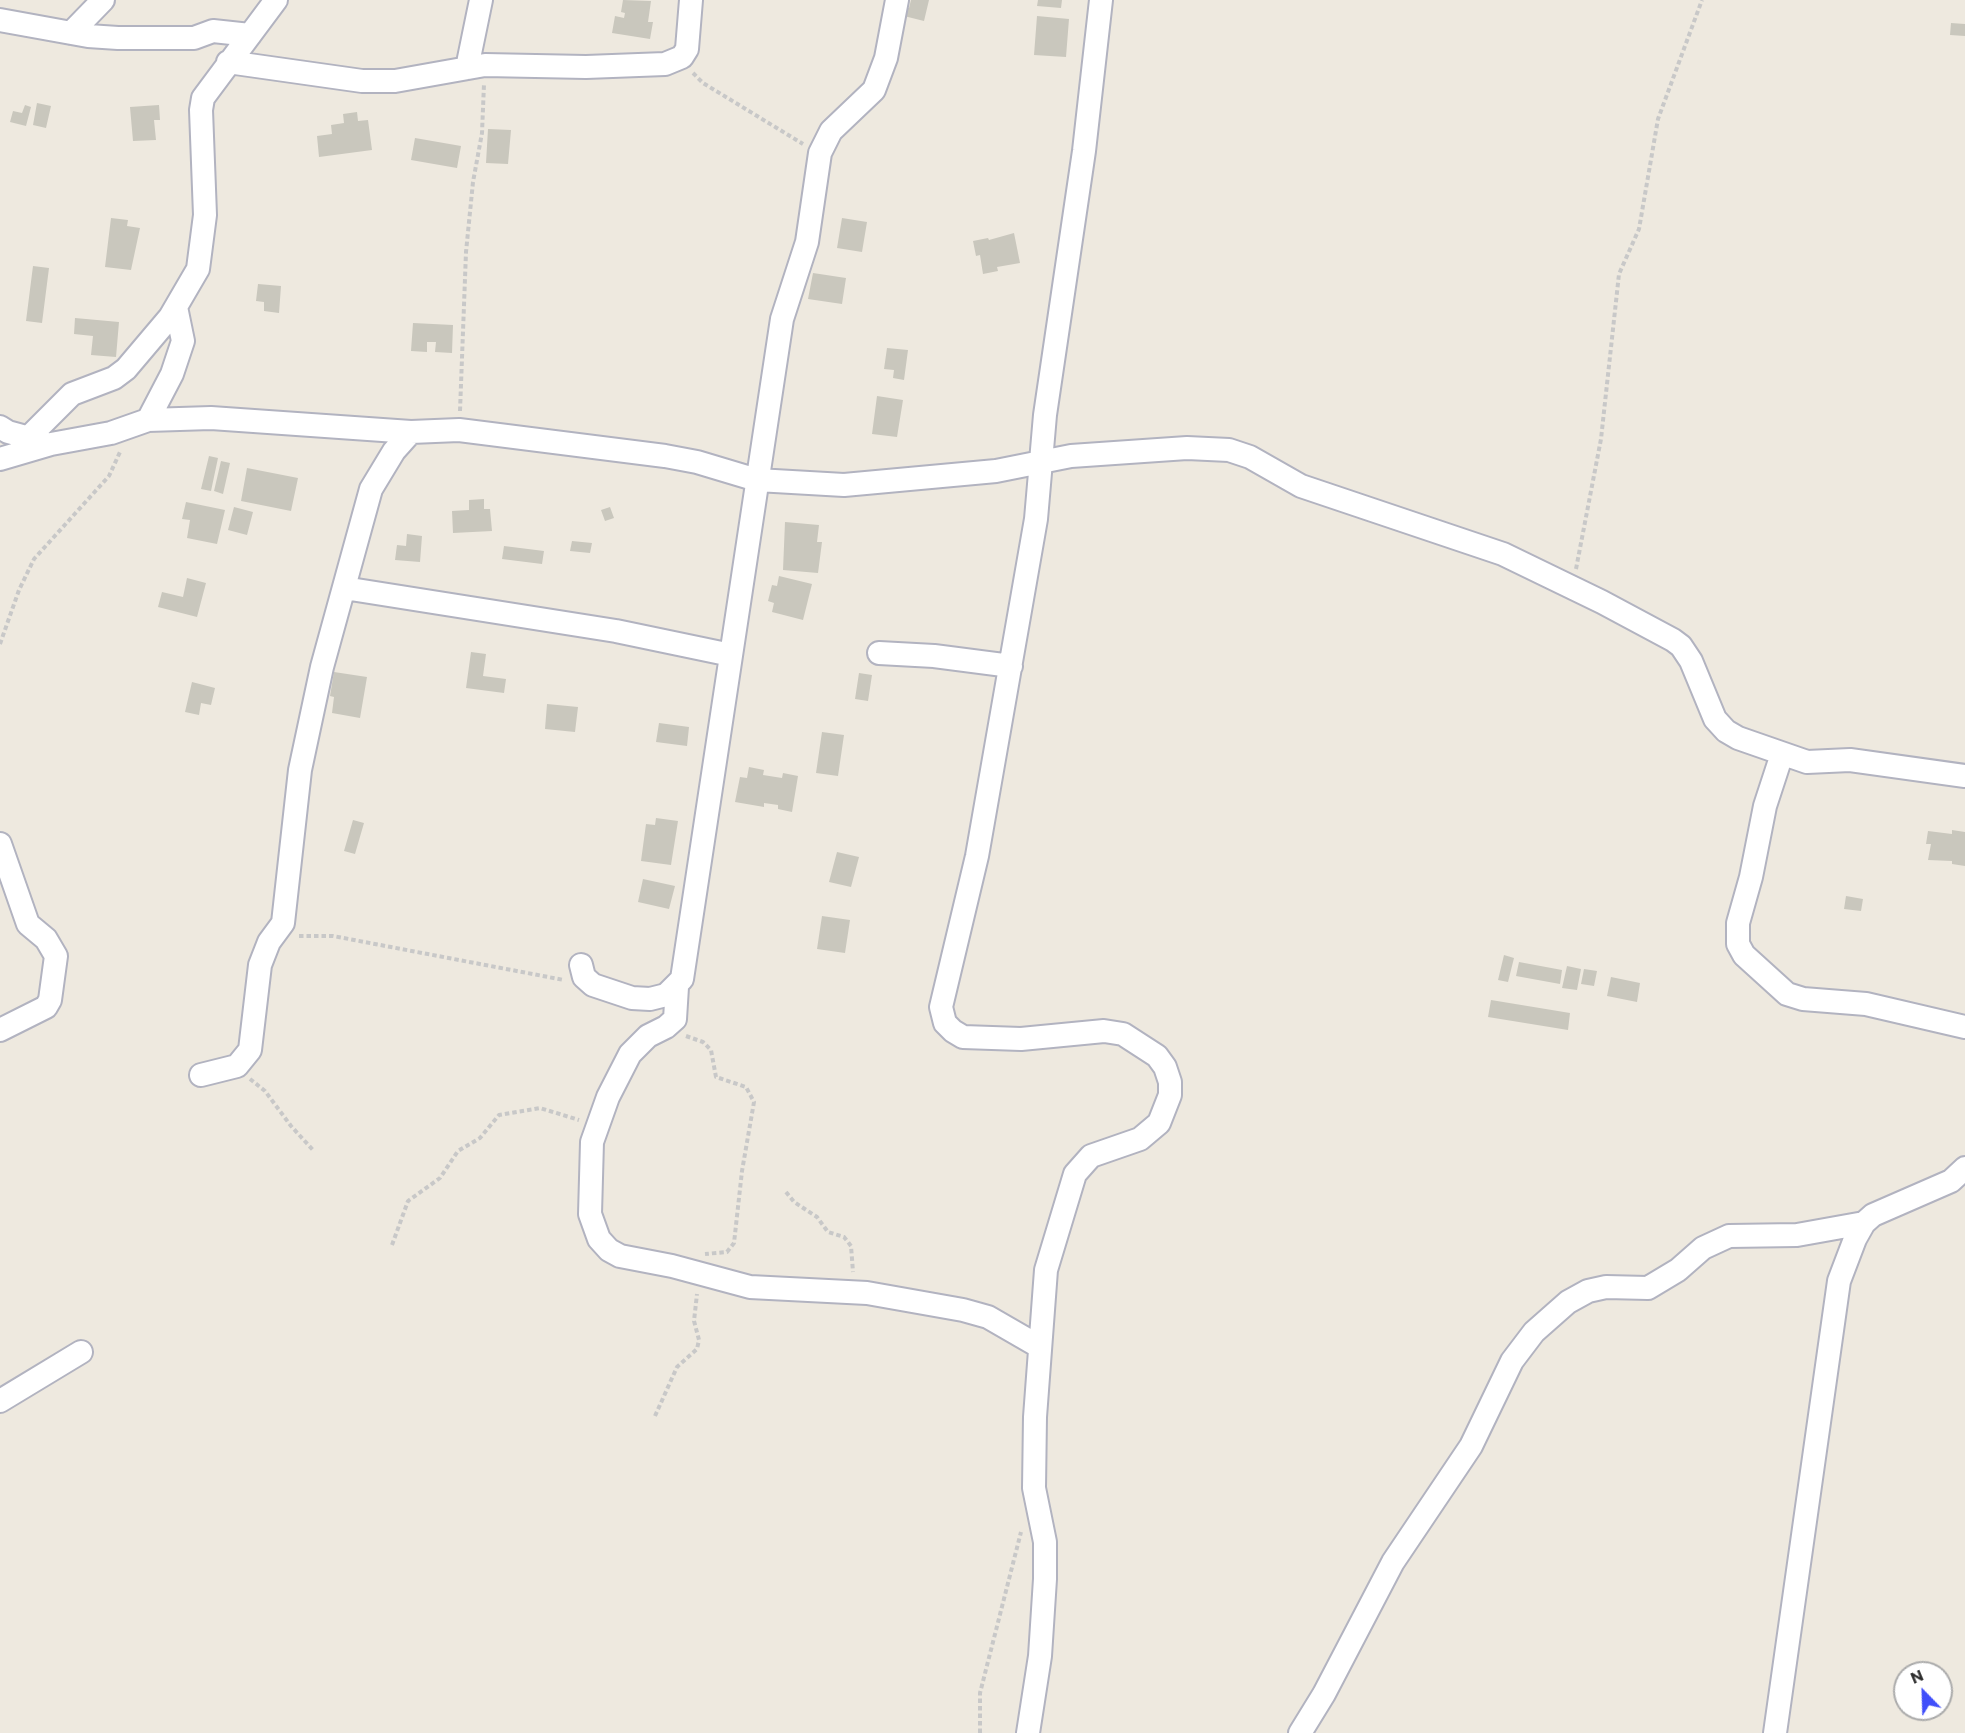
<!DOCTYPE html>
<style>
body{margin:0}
#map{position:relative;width:1965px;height:1733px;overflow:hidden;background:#eee9df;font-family:Commissioner,sans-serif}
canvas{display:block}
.north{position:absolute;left:1893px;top:1661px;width:60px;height:60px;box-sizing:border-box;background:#fff;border:2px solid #ababab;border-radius:50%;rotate:337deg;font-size:16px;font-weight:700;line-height:24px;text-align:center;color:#2c2c2c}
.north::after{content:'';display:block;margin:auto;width:21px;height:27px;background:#404ffa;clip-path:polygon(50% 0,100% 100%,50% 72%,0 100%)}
</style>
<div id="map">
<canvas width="1965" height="1733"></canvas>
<div class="north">N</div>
</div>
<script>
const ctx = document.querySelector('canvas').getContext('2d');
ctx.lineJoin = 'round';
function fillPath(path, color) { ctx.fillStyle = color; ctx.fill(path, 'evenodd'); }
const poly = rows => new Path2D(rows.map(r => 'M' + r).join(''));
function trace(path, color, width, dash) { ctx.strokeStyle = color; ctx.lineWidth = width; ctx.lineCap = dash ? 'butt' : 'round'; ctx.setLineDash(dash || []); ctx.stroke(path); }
const building = poly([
 [623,0,651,1,648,22,653,22,650,39,612,33,615,16,624,18,625,13,621,12],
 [911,0,929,0,924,21,900,15,902,7,909,8],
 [1038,0,1062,0,1061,8,1037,6],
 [1037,16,1069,19,1066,57,1034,55],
 [1951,23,1965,24,1965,36,1950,35],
 [37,103,51,106,46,128,33,125],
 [25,105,31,107,26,126,10,122,13,111,22,113],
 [159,105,160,120,154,120,156,140,133,141,130,107],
 [357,112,358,121,368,120,372,150,319,157,317,136,332,134,331,125,344,123,343,114],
 [488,129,511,130,508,164,486,163],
 [415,138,461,146,457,168,411,160],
 [111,218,128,220,127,226,140,228,131,270,105,267],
 [842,218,867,222,862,252,837,248],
 [1014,233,1020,263,997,267,998,271,983,274,980,255,976,256,973,241,988,238,989,240],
 [33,266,49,268,42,323,26,321],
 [813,273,846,278,842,304,808,299],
 [258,284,281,286,279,313,264,311,264,302,256,301],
 [75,318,119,322,116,357,91,355,93,336,74,334],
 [413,323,453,325,452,353,435,352,436,342,427,342,427,352,411,351],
 [887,348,908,350,904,380,893,378,894,370,884,369],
 [877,396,903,400,897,437,872,434],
 [209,456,218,458,211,491,201,489],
 [221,461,230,463,223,494,214,491],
 [247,468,298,478,291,511,241,501],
 [484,499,484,509,490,509,492,531,453,533,452,511,469,510,469,500],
 [186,502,225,510,217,544,187,538,190,520,182,519],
 [234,507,253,512,247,535,228,530],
 [610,507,614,518,605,521,601,510],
 [785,522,819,525,817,542,822,542,818,573,783,570],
 [407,534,422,536,420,562,395,560,397,545,406,546],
 [572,541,592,543,590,553,570,551],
 [504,546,544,551,542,564,502,559],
 [779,576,812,584,803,620,772,612,774,603,768,601,772,585,777,586],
 [187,578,206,583,197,617,158,607,162,592,183,597],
 [471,652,486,654,483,676,506,679,504,693,466,688],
 [334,672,367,677,360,718,332,713,334,697,330,696],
 [859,673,872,675,868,701,855,699],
 [192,682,215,688,211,705,201,703,199,715,185,712],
 [547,704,578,707,575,732,545,729],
 [659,723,689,727,687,746,656,742],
 [822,732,844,735,838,776,816,773],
 [749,767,764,770,763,775,782,778,783,773,798,776,792,812,778,809,778,805,764,803,764,807,735,802,740,777,747,778],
 [656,818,678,821,671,865,641,861,646,824,655,825],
 [353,820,364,823,355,854,344,851],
 [1952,830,1965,832,1965,866,1952,864,1952,861,1928,860,1931,844,1926,844,1928,831,1952,834],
 [837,852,859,857,851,887,829,882],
 [643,879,675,886,669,909,638,902],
 [1846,896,1863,899,1861,911,1844,909],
 [822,916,850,920,845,953,817,949],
 [1504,955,1514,958,1508,982,1498,980],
 [1519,962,1562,970,1560,984,1516,976],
 [1567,966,1581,969,1577,990,1562,988],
 [1584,969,1597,971,1594,986,1581,984],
 [1611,977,1640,983,1637,1002,1607,996],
 [1491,1000,1570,1013,1568,1030,1488,1017]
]);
const path = poly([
 [693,73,703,83,803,144],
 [460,411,466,252,473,182,482,133,484,84],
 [1576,569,1601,439,1619,274,1639,229,1658,119,1702,0],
 [0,644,19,590,34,559,109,476,120,452],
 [299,936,333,936,564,980],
 [686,1036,703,1042,711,1050,716,1077,746,1087,754,1102,742,1171,734,1243,727,1252,705,1254],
 [250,1079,265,1091,291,1126,313,1150],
 [786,1192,794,1202,817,1217,828,1232,844,1237,848,1242,851,1246,853,1272],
 [392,1245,408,1201,440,1178,458,1151,480,1138,499,1115,540,1108,579,1120],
 [655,1416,677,1367,697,1349,699,1340,694,1321,697,1294],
 [980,1733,980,1693,1021,1532]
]);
const minor = poly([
 [0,20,88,36,118,38,194,38,213,31,250,35],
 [71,33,103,0],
 [228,62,362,81,395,81,485,65,586,67,665,64,682,57,687,49,691,0],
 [467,68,481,0],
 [148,420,172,374,183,341,176,307],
 [0,427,8,432,41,441],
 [28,438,72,394,114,378,126,369,170,317,198,269,205,215,201,110,203,98,276,0],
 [0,459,51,444,111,433,148,420,211,418,411,432,459,430,665,456,697,462,757,480,844,485,996,471,1071,456,1187,448,1229,450,1250,457,1301,486,1503,554,1602,602,1673,640,1681,646,1691,661,1715,719,1726,731,1738,738,1807,762,1850,760,1965,776],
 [344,588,616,631,731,655],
 [879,653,934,656,1011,666],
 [1782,754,1765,806,1751,877,1738,923,1738,944,1744,955,1787,994,1803,999,1866,1004,1965,1027],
 [0,844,28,924,46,939,56,956,50,1000,46,1007,0,1030],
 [581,965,584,977,593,985,632,998,650,999,666,995,682,979,782,319,807,242,820,153,831,131,874,90,886,58,897,0],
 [677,987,675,1019,666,1027,648,1036,630,1054,608,1097,592,1142,590,1214,599,1239,609,1250,620,1256,672,1266,750,1287,867,1293,963,1310,988,1317,1040,1347],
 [201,1075,237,1066,250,1050,260,965,269,942,283,923,300,770,322,667,371,489,394,451,411,432],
 [0,1401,81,1352],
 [1028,1733,1040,1656,1045,1579,1045,1542,1034,1488,1035,1417,1046,1270,1075,1174,1091,1156,1140,1139,1159,1123,1170,1095,1170,1082,1165,1067,1157,1056,1123,1034,1104,1031,1021,1039,963,1037,953,1031,945,1023,941,1007,977,856,1036,519,1045,415,1084,151,1101,0],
 [1300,1733,1324,1694,1393,1562,1471,1446,1512,1361,1534,1332,1568,1302,1588,1291,1606,1287,1648,1288,1678,1270,1703,1248,1729,1236,1797,1235,1864,1223],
 [1775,1733,1839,1281,1855,1239,1864,1223,1873,1215,1951,1181,1965,1168]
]);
fillPath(building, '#c9c7bd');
trace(minor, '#b2b3c0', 26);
trace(path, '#c8c8c8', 4, [4.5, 3]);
trace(minor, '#fff', 22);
</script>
